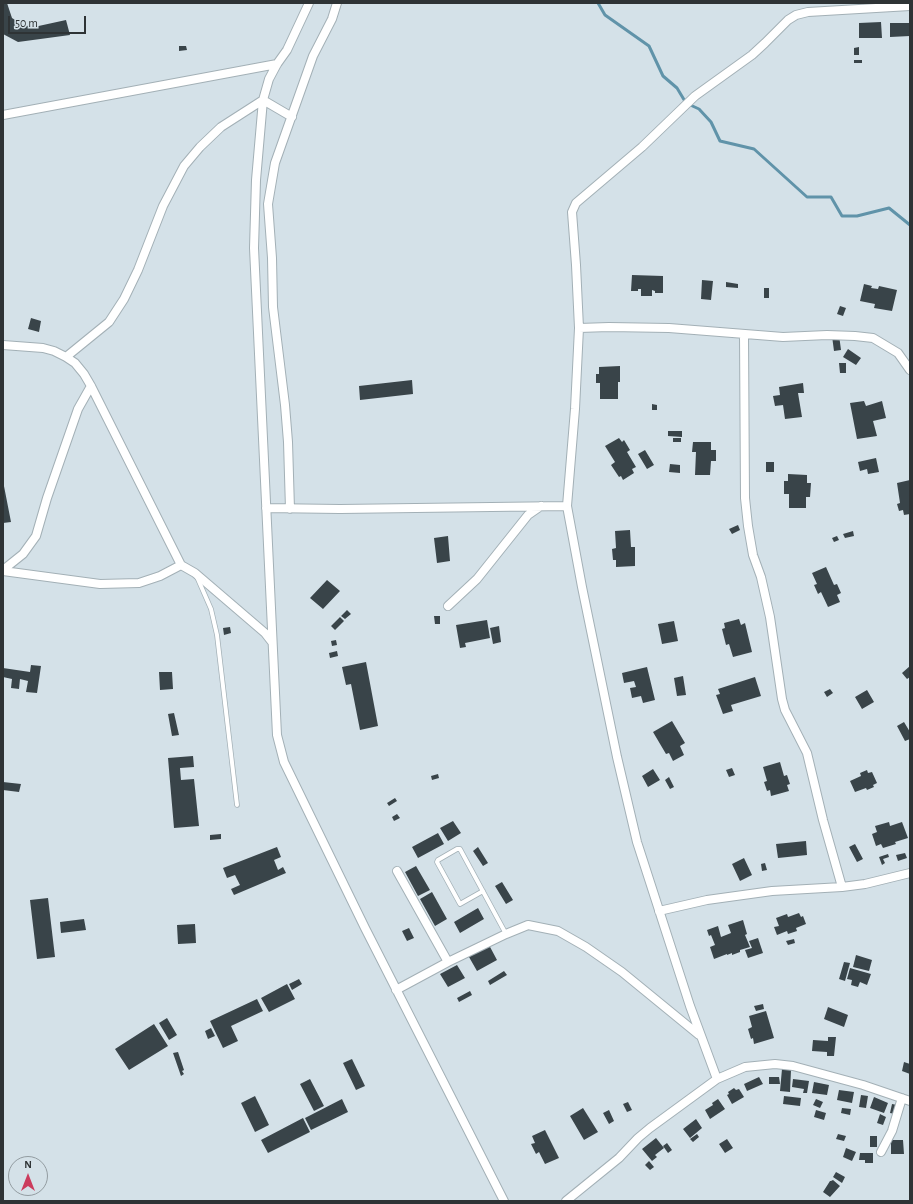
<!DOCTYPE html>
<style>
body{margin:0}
#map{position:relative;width:913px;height:1204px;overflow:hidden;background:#d4e1e8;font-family:"Alegreya Sans",sans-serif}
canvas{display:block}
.frame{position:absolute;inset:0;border:4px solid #2e3335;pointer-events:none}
.north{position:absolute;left:8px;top:1156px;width:40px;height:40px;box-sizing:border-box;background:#d4e1e8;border:1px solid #929ba0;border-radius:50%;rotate:0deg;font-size:11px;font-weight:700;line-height:16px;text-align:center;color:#2e3335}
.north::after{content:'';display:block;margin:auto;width:14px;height:18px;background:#cb3c5d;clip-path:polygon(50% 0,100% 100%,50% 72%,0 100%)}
.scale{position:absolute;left:8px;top:16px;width:78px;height:18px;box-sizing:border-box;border:2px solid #2e3335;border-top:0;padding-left:5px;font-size:12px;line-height:14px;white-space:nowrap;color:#2e3335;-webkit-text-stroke:3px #d4e1e8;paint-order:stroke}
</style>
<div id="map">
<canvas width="913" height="1204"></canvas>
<div class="frame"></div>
<div class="north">N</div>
<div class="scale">50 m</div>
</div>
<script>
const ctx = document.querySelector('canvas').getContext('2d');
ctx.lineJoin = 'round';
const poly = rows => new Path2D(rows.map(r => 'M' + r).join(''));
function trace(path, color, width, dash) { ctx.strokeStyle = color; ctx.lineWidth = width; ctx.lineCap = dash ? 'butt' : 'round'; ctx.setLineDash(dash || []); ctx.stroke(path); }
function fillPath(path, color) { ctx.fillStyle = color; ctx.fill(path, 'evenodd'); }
const stream = poly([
 [598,3,605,15,649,46,663,76,677,88,686,103,699,109,711,122,720,141,754,149,807,197,831,197,842,216,857,216,889,208,910,225]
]);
const building = poly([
 [3,3,7,3,12,18,23,25,34,27,66,20,70,35,18,42,3,34],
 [881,22,882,38,859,38,859,23],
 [890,23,910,23,910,36,890,37],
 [179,46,186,46,187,50,179,51],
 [859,47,859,55,854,55,854,48],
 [854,60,862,60,862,63,854,63],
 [632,275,663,276,663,293,655,293,655,291,652,290,652,296,641,296,641,289,638,289,638,291,631,291],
 [702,280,713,281,711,300,701,299],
 [726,282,738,284,738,288,726,287],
 [864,284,872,286,871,288,878,289,879,286,897,290,892,311,874,308,875,304,860,301],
 [764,288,769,288,769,298,764,298],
 [840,306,846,308,843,316,837,314],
 [31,318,41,321,39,332,28,329],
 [839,335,841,350,834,351,832,336],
 [848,349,861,358,856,365,843,357],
 [839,363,846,363,846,373,840,373],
 [620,366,620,382,618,382,618,399,600,399,600,383,596,383,596,374,599,374,599,367],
 [412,380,413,394,360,400,359,386],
 [803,383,804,393,798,393,802,417,785,419,783,405,775,406,773,396,780,395,779,387],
 [864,401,866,406,882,401,886,418,873,421,877,436,857,439,850,403],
 [652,404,657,405,657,410,652,410],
 [668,431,682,431,682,437,668,436],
 [619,438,622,442,624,440,630,450,627,452,636,467,632,469,634,473,623,480,621,476,619,477,611,465,615,462,605,446],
 [673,438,681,438,681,442,673,442],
 [693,442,711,442,711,450,716,450,716,461,711,461,710,475,695,475,696,452,692,452],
 [645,450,654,465,647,469,638,454],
 [876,458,879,472,868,474,867,469,860,471,858,462],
 [766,462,774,462,774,472,766,472],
 [670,464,680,465,680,473,669,472],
 [788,474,807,475,807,483,811,483,810,497,806,497,806,508,789,508,789,494,784,494,784,481,788,481],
 [910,480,910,514,904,515,903,510,899,511,897,504,900,503,897,483],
 [3,481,11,522,3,523],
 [738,525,740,530,732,534,729,529],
 [630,530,631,547,635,547,635,566,616,567,616,560,613,560,612,549,616,548,615,531],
 [853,531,854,536,845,538,843,534],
 [448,536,450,561,437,563,434,538],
 [837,536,839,540,834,542,832,538],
 [826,567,834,585,837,584,841,593,837,595,840,602,828,607,821,592,818,594,814,585,817,584,812,573],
 [327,580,340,591,323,609,310,598],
 [347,610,351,614,345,619,341,616],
 [434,616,440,616,440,624,435,624],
 [340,617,344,621,335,630,331,626],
 [739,619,741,625,745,623,752,652,733,657,729,644,726,645,722,629,725,628,724,623],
 [487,620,490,638,465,643,466,647,460,648,456,625],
 [674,621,678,641,662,644,658,624],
 [499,626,501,642,493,644,490,628],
 [230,627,231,633,224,635,223,628],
 [336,640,337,645,332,646,331,641],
 [337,651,338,656,330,658,329,653],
 [366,662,378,726,360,730,351,684,346,685,342,667],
 [31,665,41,666,37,693,26,692,28,681,20,679,19,689,11,688,12,679,3,677,3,668,30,672],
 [910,666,910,677,907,679,902,673],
 [647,667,655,700,643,703,641,696,632,698,630,688,636,687,634,681,624,683,622,673],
 [159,672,172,672,173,689,160,690],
 [683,676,686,695,677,696,674,678],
 [755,677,761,696,731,705,733,711,723,714,716,695,720,694,718,689],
 [830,689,833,693,827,697,824,692],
 [867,690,874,702,862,709,855,697],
 [174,713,179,735,172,736,168,714],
 [672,721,685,743,680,746,684,755,673,761,669,753,666,754,653,732],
 [904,722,910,732,910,739,905,741,897,726],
 [193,756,194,767,180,768,181,780,194,779,199,826,174,828,168,758],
 [780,762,784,776,787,775,790,784,787,785,789,791,771,796,770,790,767,791,764,782,767,781,763,767],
 [732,768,735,775,729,777,726,770],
 [653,769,660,780,648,787,642,776],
 [867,770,868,773,872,772,877,783,873,785,874,787,867,790,866,788,855,792,850,781,861,776,860,773],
 [438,774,439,778,432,780,431,776],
 [669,777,674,787,670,789,665,780],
 [3,782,21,784,19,792,3,790],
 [395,798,397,801,389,806,387,803],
 [397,814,400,818,394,821,392,817],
 [453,821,461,833,448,841,440,828],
 [889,822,890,826,902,822,908,838,895,842,896,844,883,848,881,844,876,846,872,834,877,832,875,826],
 [438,833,444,844,418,858,412,847],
 [221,834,221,839,210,840,210,835],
 [806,841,807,855,778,858,776,844],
 [855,844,863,859,857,862,849,847],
 [277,847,281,857,274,860,278,870,283,867,286,873,234,895,231,889,240,885,235,875,227,878,223,868],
 [478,847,488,863,483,866,473,851],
 [905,853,907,858,898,861,896,855],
 [888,854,889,857,883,859,885,863,882,865,879,857],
 [744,858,752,875,740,881,732,864],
 [765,863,767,870,762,871,761,864],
 [416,866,430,890,418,896,405,872],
 [502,882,513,900,506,904,495,886],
 [432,892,447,919,435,926,420,899],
 [48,898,55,957,37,959,30,900],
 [478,908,484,919,460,933,454,922],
 [799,913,801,917,803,916,806,924,796,928,797,931,788,934,787,931,777,935,774,927,779,926,776,918,787,914,788,917],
 [84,919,86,930,61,933,60,922],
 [743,920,747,934,745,935,750,947,740,950,740,952,732,955,732,953,727,955,727,954,714,959,710,947,715,945,711,935,709,936,707,930,718,926,721,937,731,933,728,925],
 [195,924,196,943,178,944,177,925],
 [409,928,414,938,407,941,402,931],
 [758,938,763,953,748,958,745,950,752,948,749,941],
 [794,939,795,943,788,945,786,941],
 [489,945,497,960,477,971,469,957],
 [856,955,872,960,869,971,853,967],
 [844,962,850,963,845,981,839,979],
 [457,965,465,978,448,987,440,974],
 [850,968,871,974,867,985,860,982,858,987,851,985,852,980,847,979],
 [504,971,507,975,490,985,488,981],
 [299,979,302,984,292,990,289,984],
 [287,984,295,999,269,1012,261,998],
 [470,991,472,995,459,1002,457,998],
 [257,999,263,1011,231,1026,238,1041,223,1048,210,1021],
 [763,1004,764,1009,756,1011,754,1006],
 [828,1007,848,1015,844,1027,824,1019],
 [766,1011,774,1038,754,1044,753,1038,751,1039,748,1029,752,1027,749,1016],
 [167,1018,177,1035,169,1040,159,1023],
 [154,1024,168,1046,129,1070,115,1049],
 [211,1028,215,1036,208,1039,205,1031],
 [828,1037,836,1037,834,1056,827,1056,827,1052,812,1051,813,1040,828,1041],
 [178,1052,184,1070,182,1071,184,1074,181,1076,173,1053],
 [352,1059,365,1086,356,1090,343,1063],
 [904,1062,910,1064,910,1074,902,1071],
 [782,1069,791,1070,790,1092,780,1091],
 [759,1077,763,1084,747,1091,744,1084],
 [769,1077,779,1077,780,1084,769,1084],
 [310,1079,324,1106,314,1111,300,1084],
 [793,1079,809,1081,807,1093,803,1093,804,1089,792,1087],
 [814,1082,829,1085,827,1095,812,1093],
 [734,1088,736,1090,739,1089,744,1097,732,1104,727,1095,729,1094,728,1092],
 [839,1090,854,1092,852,1103,837,1100],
 [861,1095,868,1096,866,1108,859,1107],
 [255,1096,269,1125,255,1132,241,1103],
 [784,1096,801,1098,800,1106,783,1104],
 [874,1097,888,1103,884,1113,870,1108],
 [342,1099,348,1112,311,1130,305,1118],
 [718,1099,725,1109,710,1119,705,1110,713,1105,712,1103],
 [816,1099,823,1102,820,1108,813,1105],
 [628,1102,632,1110,627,1112,623,1104],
 [892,1104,897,1105,895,1114,890,1113],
 [583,1108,598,1132,584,1140,570,1116],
 [842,1108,851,1109,850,1115,841,1113],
 [609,1110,614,1121,609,1124,603,1113],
 [816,1110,826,1113,824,1120,814,1117],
 [880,1114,886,1117,883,1125,877,1123],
 [303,1118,310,1132,268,1153,261,1140],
 [696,1119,702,1128,690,1138,683,1129],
 [545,1130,559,1158,545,1164,539,1152,536,1154,531,1144,535,1143,532,1136],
 [697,1134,699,1137,693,1142,690,1139],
 [838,1134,846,1136,844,1141,836,1139],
 [870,1136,877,1136,877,1147,870,1147],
 [656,1138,664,1148,655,1155,657,1157,652,1161,642,1149],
 [727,1139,733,1148,725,1153,719,1144],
 [891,1140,903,1140,904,1154,891,1154],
 [667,1143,672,1150,668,1153,663,1146],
 [846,1148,856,1152,852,1161,843,1157],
 [860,1153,873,1153,873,1163,865,1163,865,1160,859,1160],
 [649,1161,654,1167,650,1170,645,1165],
 [836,1172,845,1177,842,1183,833,1177],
 [833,1180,840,1186,830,1197,823,1192,830,1181,831,1181]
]);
const service = poly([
 [197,577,211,609,217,635,237,805],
 [483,891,460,904,437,862,438,860,457,849,460,849,506,934]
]);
const minor = poly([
 [309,3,287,50,277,64,269,79,263,100,256,180,254,248,277,735,284,762,365,928,504,1201],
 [263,100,292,117],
 [3,115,277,64],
 [579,328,576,265,572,212,576,203,642,147,695,96,752,55,765,43,788,20,796,15,808,12,910,6],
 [744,335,745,498,748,526,753,555,761,577,770,617,782,699,785,710,807,753,823,820,842,887],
 [3,345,43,348,54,351,66,357,75,363,84,374,91,386,181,565,195,573,265,633,272,642],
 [66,357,109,322,124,299,138,270,163,206,184,166,200,147,221,127,263,100],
 [266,508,340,509,567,506],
 [290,509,288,442,285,405,273,307,272,258,268,204,275,163,313,56,332,19,337,3],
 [3,570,23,554,36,536,47,498,78,409,91,386],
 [3,571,100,584,139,583,160,576,181,565],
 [448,606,477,579,528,515,541,506],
 [397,871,448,962],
 [659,911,707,900,772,891,842,887,865,884,910,873],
 [396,990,448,962,506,934,528,925,558,931,586,947,622,972,699,1035],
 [717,1079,745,1067,775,1064,793,1066,863,1085,910,1101],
 [881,1152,892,1131,902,1098],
 [566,1201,619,1158,638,1138,650,1128,717,1079,690,1006,637,842,617,757,582,587,567,506,575,409,579,328,609,327,669,328,783,337,827,335,855,336,873,338,898,353,910,370]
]);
trace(stream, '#6093a9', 3);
fillPath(building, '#394449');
trace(service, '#a3b0b6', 5.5);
trace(minor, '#a3b0b6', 10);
trace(service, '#fff', 4);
trace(minor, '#fff', 8);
</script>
